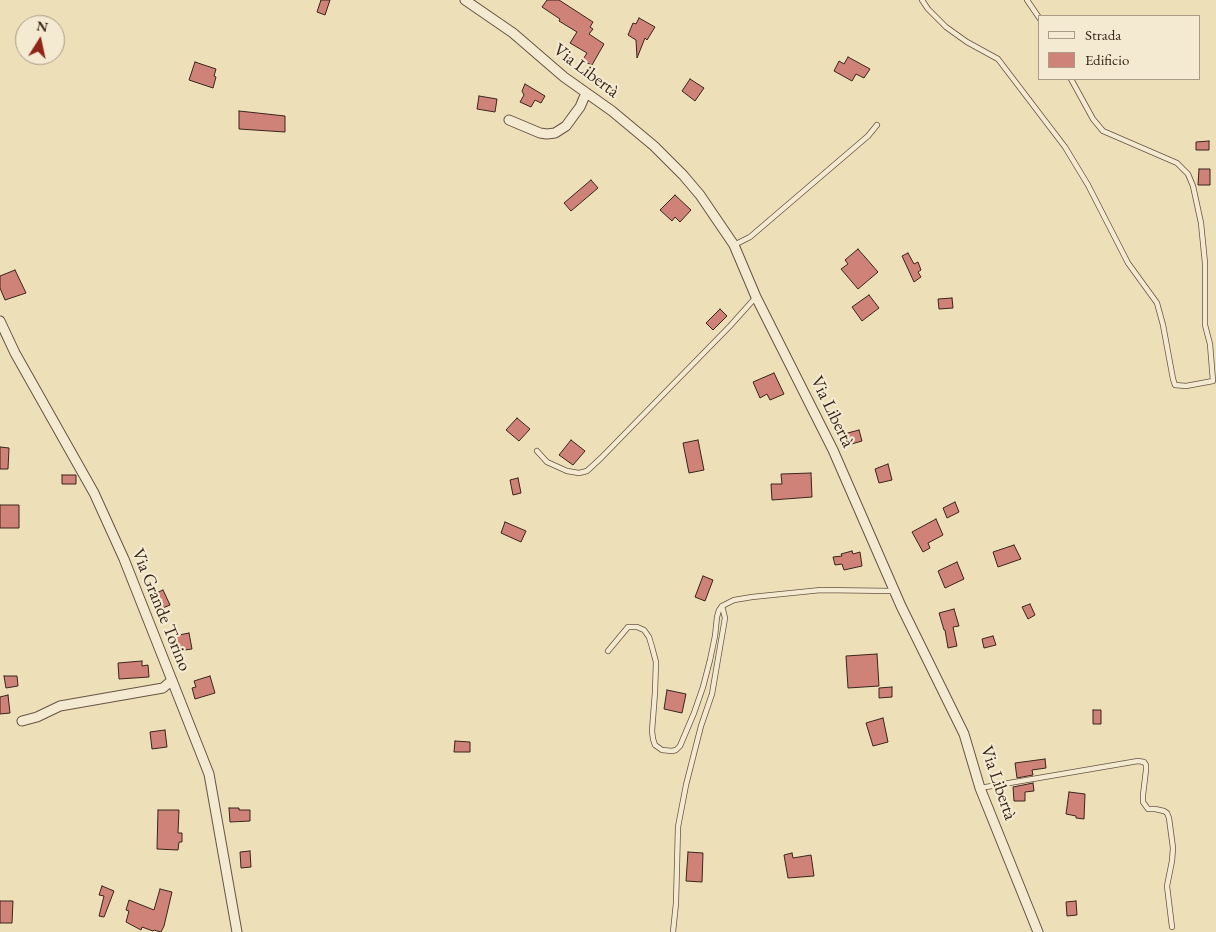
<!DOCTYPE html>
<meta charset="utf-8">
<style>
body{margin:0}
#map{position:relative;width:1216px;height:932px;overflow:hidden;background:#eddfb8;font-family:"EB Garamond",serif}
canvas{display:block}
.legend{position:absolute;left:1038px;top:15px;width:162px;height:65px;box-sizing:border-box;background:#f3ead1;border:1px solid #a99b88;margin:0;padding:6px 9px;list-style:none;font-size:15px;color:#3a251b}
.legend li{display:flex;align-items:center;gap:10px;height:25px}
.legend b{width:25px;border:1px solid #a99b88}
.north{position:absolute;left:15px;top:15px;width:50px;height:50px;box-sizing:border-box;background:#f3ead1;border:1px solid #a99b88;border-radius:50%;rotate:10deg;font-size:14px;font-weight:700;line-height:20px;text-align:center;color:#3a251b}
.north::after{content:'';display:block;margin:auto;width:18px;height:22px;background:#8f2418;clip-path:polygon(50% 0,100% 100%,50% 72%,0 100%)}
</style>
<div id="map">
<canvas width="1216" height="932"></canvas>
<ul class="legend">
<li><b style="height:6px;background:#f3ead1"></b>Strada</li>
<li><b style="height:14px;background:#ce8278"></b>Edificio</li>
</ul>
<div class="north">N</div>
</div>
<script>
const ctx = document.querySelector('canvas').getContext('2d');
ctx.lineJoin = 'round';
function fillPath(path, color) { ctx.fillStyle = color; ctx.fill(path, 'evenodd'); }
const poly = rows => new Path2D(rows.map(r => 'M' + r).join(''));
function trace(path, color, width, dash) { ctx.strokeStyle = color; ctx.lineWidth = width; ctx.lineCap = dash ? 'butt' : 'round'; ctx.setLineDash(dash || []); ctx.stroke(path); }
function drawText(font, color, halo, rows, align = 'center') {
  ctx.font = font + ' "EB Garamond",serif'; ctx.lineWidth = 4.5; ctx.setLineDash([]); ctx.textBaseline = 'middle'; ctx.strokeStyle = halo; ctx.fillStyle = color; for (const [text, x, y, turn = 0] of rows) {
    ctx.save(); ctx.translate(x, y); ctx.rotate((+turn || 0) * Math.PI / 180); ctx.textAlign = isNaN(turn) ? turn : align; if (halo) ctx.strokeText(text, 0, 0); ctx.fillText(text, 0, 0); ctx.restore();
  }
}
const building = poly([
 [321,0,330,0,325,15,317,12,321,0],
 [547,0,559,0,593,22,590,27,593,29,589,34,604,44,592,65,582,61,587,53,570,43,577,32,559,21,560,19,542,7,547,0],
 [639,18,655,27,647,40,645,38,637,58,636,40,628,35,633,23,636,24,639,18],
 [848,57,870,69,864,78,856,74,852,81,834,71,839,61,844,64,848,57],
 [195,62,216,69,214,76,216,77,213,88,189,80,195,62],
 [690,79,704,88,695,101,682,91,690,79],
 [525,84,545,96,541,103,535,100,531,107,520,102,524,95,522,91,525,84],
 [479,96,497,99,495,112,477,109,479,96],
 [239,111,285,116,285,132,239,129,239,111],
 [1209,141,1209,150,1196,150,1196,142,1209,141],
 [1199,169,1210,169,1210,185,1198,185,1199,169],
 [591,180,598,188,571,211,564,203,591,180],
 [675,195,691,210,680,222,675,217,672,221,660,210,675,195],
 [858,249,878,272,858,289,841,269,848,264,845,260,858,249],
 [908,253,914,264,918,262,921,270,918,272,921,277,914,282,902,256,908,253],
 [15,270,26,293,5,300,0,288,0,276,15,270],
 [869,295,879,308,862,321,852,307,869,295],
 [952,298,953,308,939,309,938,299,952,298],
 [720,309,727,316,713,330,706,323,720,309],
 [774,373,784,394,770,400,767,394,760,398,753,382,774,373],
 [517,418,530,429,519,441,506,430,517,418],
 [859,430,862,441,848,445,844,434,859,430],
 [571,440,585,451,573,465,559,455,571,440],
 [698,440,704,470,689,473,683,443,698,440],
 [0,447,9,448,8,469,0,469,0,447],
 [888,464,892,480,879,483,875,469,888,464],
 [811,473,812,497,772,500,771,484,782,484,781,474,811,473],
 [62,475,76,475,76,484,62,484,62,475],
 [518,478,521,493,513,495,510,480,518,478],
 [955,502,959,512,947,518,943,508,955,502],
 [0,505,19,505,19,528,0,528,0,505],
 [936,519,943,535,928,543,930,548,923,552,912,532,936,519],
 [505,522,526,531,521,542,501,533,505,522],
 [1014,545,1021,559,998,567,993,552,1014,545],
 [852,551,853,554,860,552,862,566,844,570,842,564,835,565,833,557,842,556,841,554,852,551],
 [957,562,964,579,945,588,938,571,957,562],
 [703,576,713,580,705,601,695,597,703,576],
 [163,590,170,605,156,611,150,596,163,590],
 [1030,604,1035,615,1028,619,1022,607,1030,604],
 [954,609,959,626,953,627,957,646,948,648,945,630,944,630,939,613,954,609],
 [189,633,192,649,177,651,174,636,189,633],
 [993,636,996,645,984,648,982,639,993,636],
 [877,654,879,686,848,688,846,656,877,654],
 [142,661,142,666,148,665,149,677,119,679,118,663,142,661],
 [4,676,17,676,18,686,6,688,4,676],
 [210,676,215,693,195,699,192,688,196,687,194,681,210,676],
 [892,687,892,697,879,698,879,688,892,687],
 [667,690,686,694,682,713,664,709,667,690],
 [8,695,10,713,0,714,0,697,8,695],
 [1093,710,1101,710,1101,724,1093,724,1093,710],
 [883,718,888,742,873,746,866,723,883,718],
 [165,730,167,747,152,749,150,732,165,730],
 [455,741,470,742,470,752,454,752,455,741],
 [1045,759,1046,768,1032,770,1033,775,1017,778,1015,763,1045,759],
 [1033,783,1034,791,1025,792,1025,801,1014,801,1013,787,1033,783],
 [1069,792,1085,794,1084,819,1076,818,1076,816,1066,814,1069,792],
 [229,808,239,808,239,810,250,810,250,821,230,822,229,808],
 [158,810,179,810,178,833,182,833,182,842,179,842,178,850,157,849,158,810],
 [250,851,251,867,241,868,240,852,250,851],
 [688,852,703,853,702,882,686,881,688,852],
 [792,853,793,858,811,855,814,876,788,878,784,855,792,853],
 [102,886,114,891,104,917,99,916,104,896,99,895,102,886],
 [160,889,172,892,164,926,161,932,154,930,153,931,142,927,141,930,126,922,129,911,126,910,129,900,154,910,160,889],
 [0,901,13,901,12,923,0,923,0,901],
 [1076,901,1077,915,1067,916,1066,902,1076,901]
]);
const service = poly([
 [922,0,928,9,946,27,967,42,998,59,1065,147,1088,185,1128,263,1157,303,1163,325,1173,379,1175,385,1186,386,1213,381,1210,344,1205,325,1205,263,1201,223,1193,186,1188,174,1177,163,1103,131,1093,119,1071,79],
 [1027,0,1040,19],
 [734,245,750,237,868,136,877,125],
 [537,451,547,462,567,471,579,473,587,471,601,458,730,326,756,297],
 [608,651,628,627,637,627,644,630,649,637,652,647,656,662,655,692,652,731,653,739,655,745,662,750,672,751,676,750,680,746,694,713,703,687,710,660,715,636,717,617,719,610,722,606,734,600,752,597,821,590,894,591],
 [980,788,1138,761,1144,762,1146,765,1146,770,1143,795,1143,802,1148,809,1155,809,1164,811,1167,813,1169,818,1173,848,1172,861,1167,886,1172,927],
 [673,932,676,903,678,827,686,785,701,726,712,694,725,618,722,606]
]);
const minor = poly([
 [465,0,513,33,564,77,612,111,654,146,683,175,700,195,734,245,756,297,833,450,901,606,964,734,980,788,1038,932],
 [509,120,540,133,547,134,555,133,566,126,574,115,580,107,586,93],
 [0,321,15,353,94,493,124,559,209,774,237,932],
 [22,721,37,717,60,706,163,688,172,680]
]);
const streetNames = [
 ["Via Libertà",586,71,37],
 ["Via Libertà",832,412,64],
 ["Via Grande Torino",161,610,68],
 ["Via Libertà",998,783,71]
];
fillPath(building, '#ce8278');
trace(building, '#3a251b', 1);
trace(service, '#675442', 6);
trace(minor, '#675442', 11);
trace(service, '#f3ead1', 4.5);
trace(minor, '#f3ead1', 9);
drawText('18px', '#3a251b', '#f3ead1', streetNames);
</script>
